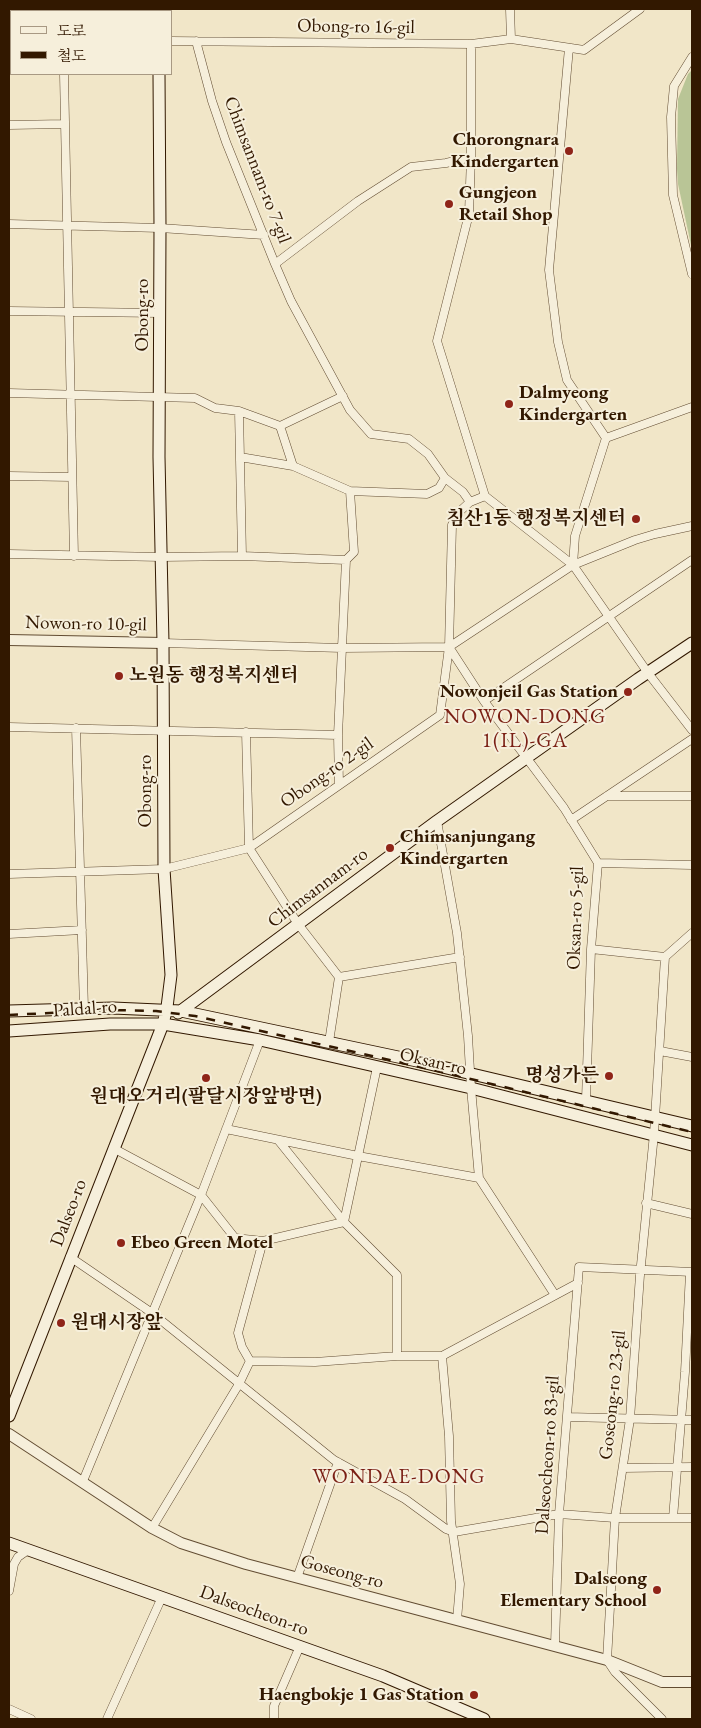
<!DOCTYPE html>
<meta charset="utf-8">
<style>
body{margin:0}
#map{position:relative;width:701px;height:1728px;overflow:hidden;background:#f1e6c8;font-family:"EB Garamond","Noto Serif KR",serif}
canvas{display:block}
.frame{position:absolute;inset:0;border:10px solid #321800;pointer-events:none}
.legend{position:absolute;left:10px;top:10px;width:162px;height:65px;box-sizing:border-box;background:#f6efdb;border:1px solid #a89983;margin:0;padding:6px 9px;list-style:none;font-size:15px;color:#321800}
.legend li{display:flex;align-items:center;gap:10px;height:25px}
.legend b{width:25px;border:1px solid #a89983}
</style>
<div id="map">
<canvas width="701" height="1728"></canvas>
<div class="frame"></div>
<ul class="legend">
<li><b style="height:6px;background:#f6efdb"></b>도로</li>
<li><b style="height:6px;background:#321800"></b>철도</li>
</ul>
</div>
<script>
const ctx = document.querySelector('canvas').getContext('2d');
ctx.lineJoin = 'round';
function fillPath(path, color) { ctx.fillStyle = color; ctx.fill(path, 'evenodd'); }
const poly = rows => new Path2D(rows.map(r => 'M' + r).join(''));
function trace(path, color, width, dash) { ctx.strokeStyle = color; ctx.lineWidth = width; ctx.lineCap = dash ? 'butt' : 'round'; ctx.setLineDash(dash || []); ctx.stroke(path); }
function drawText(font, color, halo, rows, align = 'center') {
  ctx.font = font + ' "EB Garamond","Noto Serif KR",serif'; ctx.lineWidth = 4; ctx.setLineDash([]); ctx.textBaseline = 'middle'; ctx.strokeStyle = halo; ctx.fillStyle = color; for (const [text, x, y, turn = 0] of rows) {
    ctx.save(); ctx.translate(x, y); ctx.rotate((+turn || 0) * Math.PI / 180); ctx.textAlign = isNaN(turn) ? turn : align; if (halo) ctx.strokeText(text, 0, 0); ctx.fillText(text, 0, 0); ctx.restore();
  }
}
const green = poly([
 [692,70,692,245,691,245,678,184,677,169,678,99,688,74]
]);
const minor = poly([
 [63,9,63,11],
 [510,9,511,39],
 [171,41,471,44,511,39,584,50,640,9],
 [196,41,212,101,226,142,275,264,291,301,350,410,371,434,409,439,428,454,445,478,463,492,470,502],
 [471,44,471,157,469,214,437,341,485,496,573,565],
 [569,48,549,270,558,342,567,380,606,438],
 [692,57,674,86,671,117,673,195,692,274],
 [64,74,74,556],
 [9,125,65,124],
 [9,224,160,228,264,235],
 [275,264,358,201,411,167,446,163,471,157],
 [9,311,160,313],
 [9,393,195,398,215,408,239,411,280,426,343,396],
 [692,407,606,438,575,536,573,565,648,673,692,730],
 [239,411,242,556],
 [280,426,293,466],
 [240,457,293,466,350,491,427,494,439,488,445,478],
 [9,476,72,477],
 [9,554,161,557,242,556,346,560],
 [163,643,342,648,449,647],
 [449,647,484,701,564,808,598,863,591,949,586,1100],
 [449,647,573,565,635,540,655,534,692,526],
 [484,701,692,560],
 [9,727,338,735],
 [76,728,84,1009],
 [246,732,249,848,298,924,339,977],
 [339,785,338,735,346,560,354,552,350,491],
 [607,796,692,796],
 [571,820,692,739],
 [437,821,457,933,468,1036,471,1088,479,1178,555,1295],
 [598,863,692,865],
 [9,874,164,869,249,848,440,715,449,647,452,525,459,512,470,502,485,496],
 [9,934,82,930],
 [591,949,665,957],
 [339,977,460,957],
 [329,1042,339,977],
 [660,1051,692,1057],
 [226,1129,358,1156,479,1178],
 [278,1140,344,1222,397,1275,397,1356],
 [113,1148,201,1195,235,1238,263,1241,344,1222],
 [646,1203,692,1214],
 [344,1222,377,1067],
 [70,1257,152,1313,334,1460,405,1499,446,1529,454,1532,559,1514,615,1518,692,1518],
 [442,1356,449,1436,451,1521,460,1584,457,1620],
 [250,1361,315,1362,397,1356,442,1356,578,1283],
 [250,1361,242,1347,238,1333,263,1241],
 [567,1417,692,1420],
 [623,1468,692,1467],
 [83,1481,201,1195,260,1040],
 [673,1518,685,1372,690,1273],
 [152,1528,239,1384,250,1361],
 [297,1578,338,1462],
 [9,1591,14,1564,18,1557,28,1550],
 [555,1645,559,1514,579,1267,692,1272],
 [9,1709,31,1719],
 [107,1719,162,1597],
 [274,1719,274,1706,300,1646],
 [662,1719,615,1672,607,1660,615,1518,630,1419,640,1275,654,1134,665,957,692,933]
]);
const tertiary = poly([
 [9,640,163,643],
 [9,1434,152,1528,181,1543,246,1564,607,1660,662,1682,692,1682]
]);
const secondary = poly([
 [158,9,158,11],
 [9,1011,113,1008,181,1011,417,1061,692,1126],
 [178,1013,437,821,638,679,692,643],
 [9,1031,110,1024,163,1024,260,1040,471,1088,692,1145],
 [9,1416,163,1024,167,1007,171,975,164,869,163,643,159,457,160,228,159,74],
 [9,1543,383,1676,484,1719]
]);
const rail = poly([
 [9,1015,108,1010,156,1011,195,1016,425,1068,692,1132]
]);
const markers = [
 [569,151,5,"#8f2418"],
 [449,204,5,"#8f2418"],
 [509,404,5,"#8f2418"],
 [636,519,5,"#8f2418"],
 [119,676,5,"#8f2418"],
 [628,692,5,"#8f2418"],
 [390,848,5,"#8f2418"],
 [609,1076,5,"#8f2418"],
 [206,1078,5,"#8f2418"],
 [121,1243,5,"#8f2418"],
 [61,1323,5,"#8f2418"],
 [657,1590,5,"#8f2418"],
 [474,1695,5,"#8f2418"]
];
const streetNames = [
 ["Obong-ro 16-gil",356,27,1],
 ["Chimsannam-ro 7-gil",257,170,69],
 ["Obong-ro",143,315,-90],
 ["Nowon-ro 10-gil",86,624,1],
 ["Obong-ro 2-gil",327,773,-35],
 ["Obong-ro",146,791,-90],
 ["Chimsannam-ro",318,888,-37],
 ["Oksan-ro 5-gil",576,918,-88],
 ["Paldal-ro",85,1009,-4],
 ["Oksan-ro",433,1062,13],
 ["Dalseo-ro",69,1213,-69],
 ["Goseong-ro 23-gil",613,1395,-84],
 ["Dalseocheon-ro 83-gil",548,1455,-86],
 ["Goseong-ro",342,1572,15],
 ["Dalseocheon-ro",254,1611,20]
];
const poiNames = [
 ["Chorongnara",559,140],
 ["Kindergarten",559,162],
 ["Gungjeon",459,193,"left"],
 ["Retail Shop",459,215,"left"],
 ["Dalmyeong",519,393,"left"],
 ["Kindergarten",519,415,"left"],
 ["침산1동 행정복지센터",626,519],
 ["노원동 행정복지센터",129,676,"left"],
 ["Nowonjeil Gas Station",618,692],
 ["Chimsanjungang",400,837,"left"],
 ["Kindergarten",400,859,"left"],
 ["명성가든",599,1076],
 ["원대오거리(팔달시장앞방면)",206,1097,"center"],
 ["Ebeo Green Motel",131,1243,"left"],
 ["원대시장앞",71,1323,"left"],
 ["Dalseong",647,1579],
 ["Elementary School",647,1601],
 ["Haengbokje 1 Gas Station",464,1695]
];
const quarterNames = [
 ["NOWON-DONG",525,717],
 ["1(IL)-GA",525,741],
 ["WONDAE-DONG",399,1477]
];
fillPath(green, '#b9c596');
trace(minor, '#624c32', 9);
trace(tertiary, '#624c32', 12);
trace(secondary, '#321800', 13);
trace(minor, '#f6efdb', 8);
trace(tertiary, '#f6efdb', 10);
trace(secondary, '#f6efdb', 11);
trace(rail, '#321800', 2.5, [9, 9]);
for (const [x, y, r, color] of markers) { const dot = new Path2D(); dot.arc(x, y, r, 0, 2 * Math.PI); ctx.fillStyle = color; ctx.fill(dot); trace(dot, '#f6efdb', 2); }
drawText('19px', '#321800', '#f6efdb', streetNames);
drawText('bold 19px', '#321800', '#f6efdb', poiNames, 'right');
ctx.letterSpacing = '1px';
drawText('21px', '#7a1f14', '#f6efdb', quarterNames);
ctx.letterSpacing = '0px';
</script>
